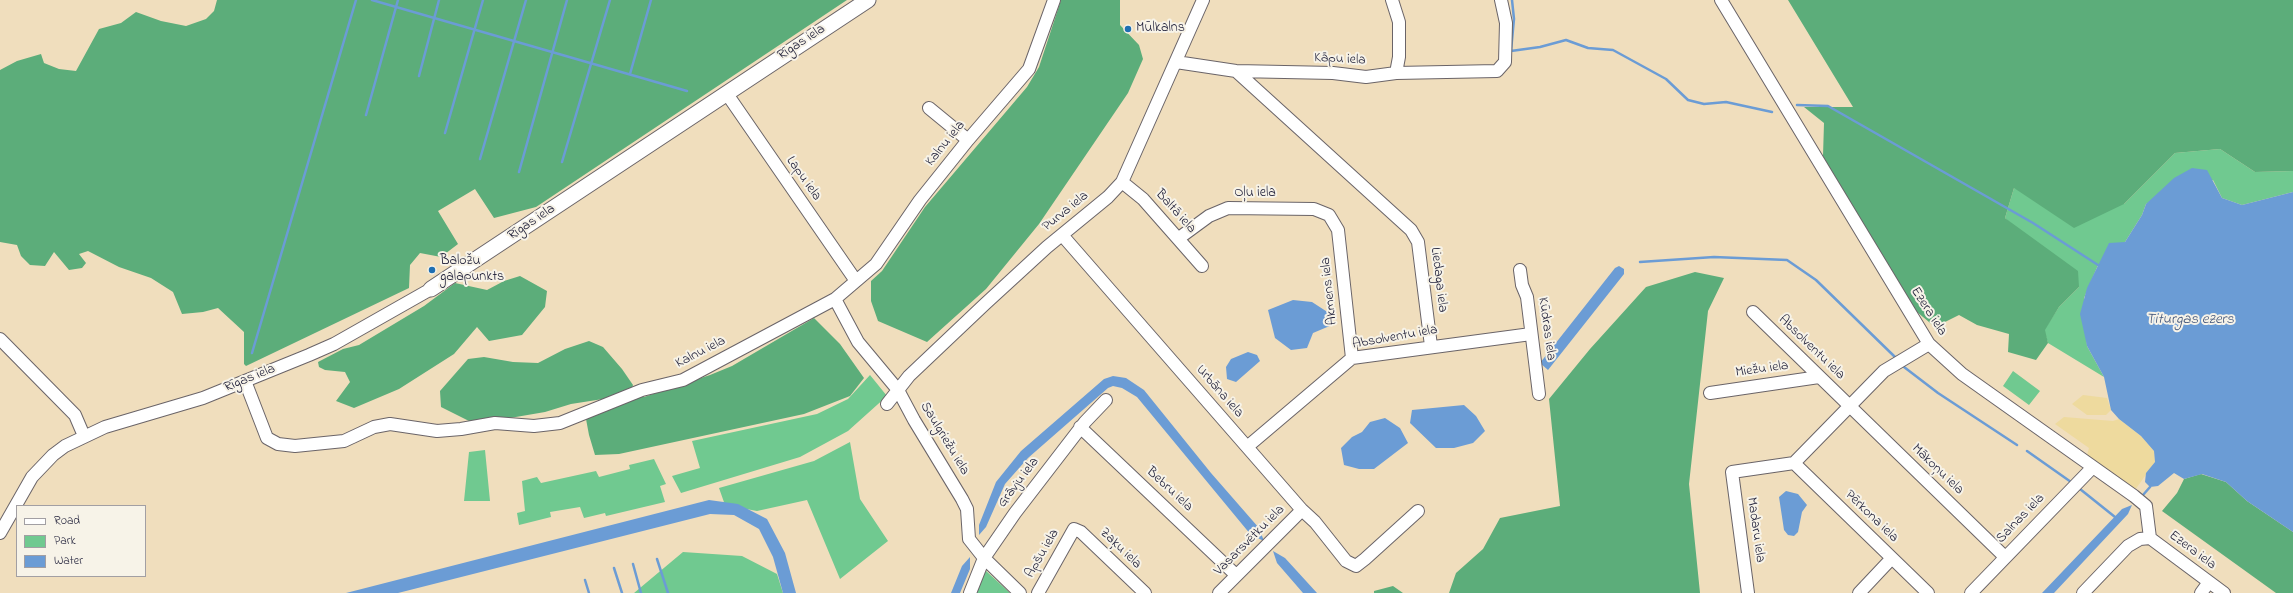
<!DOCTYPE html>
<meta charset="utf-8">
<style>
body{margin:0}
#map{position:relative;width:2293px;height:593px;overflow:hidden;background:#f0debd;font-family:"Indie Flower",sans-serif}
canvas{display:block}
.legend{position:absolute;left:16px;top:505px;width:130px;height:72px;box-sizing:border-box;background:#f7f3e8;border:1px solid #a29fa3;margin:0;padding:5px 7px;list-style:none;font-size:12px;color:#22223b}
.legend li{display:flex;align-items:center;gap:8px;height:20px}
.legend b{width:20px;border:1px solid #a29fa3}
</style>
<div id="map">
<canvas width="2293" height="593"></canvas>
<ul class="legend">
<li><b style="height:5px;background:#fff"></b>Road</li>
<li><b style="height:11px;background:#70c990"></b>Park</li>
<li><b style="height:11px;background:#6b9cd5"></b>Water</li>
</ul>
</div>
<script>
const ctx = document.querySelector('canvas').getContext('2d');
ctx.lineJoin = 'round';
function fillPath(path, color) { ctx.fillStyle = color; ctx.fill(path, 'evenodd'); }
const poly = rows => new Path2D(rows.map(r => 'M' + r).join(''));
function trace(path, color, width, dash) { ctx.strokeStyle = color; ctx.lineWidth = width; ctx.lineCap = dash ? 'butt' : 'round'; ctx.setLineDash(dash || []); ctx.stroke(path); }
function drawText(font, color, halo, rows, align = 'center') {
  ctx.font = font + ' "Indie Flower",sans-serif'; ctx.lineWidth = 4; ctx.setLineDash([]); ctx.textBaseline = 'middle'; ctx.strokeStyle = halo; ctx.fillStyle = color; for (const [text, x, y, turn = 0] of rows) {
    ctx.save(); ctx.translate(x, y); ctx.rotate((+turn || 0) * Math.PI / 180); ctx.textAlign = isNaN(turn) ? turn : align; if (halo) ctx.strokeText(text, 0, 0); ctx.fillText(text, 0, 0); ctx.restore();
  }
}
const green = poly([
 [2220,149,2255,172,2293,171,2293,192,2242,205,2222,198,2213,180,2146,204,2142,215,2125,242,2098,265,2084,298,2087,346,2104,377,2048,343,2044,330,2059,307,2079,287,2005,218,2014,188,2124,204,2175,153],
 [2013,371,2040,391,2029,405,2003,386],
 [870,375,887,396,848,431,800,457,681,493,672,476,700,468,692,441,817,414,848,399],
 [850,442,860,499,888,541,840,579,807,500,757,511,725,505,719,488,814,461],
 [485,450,490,501,464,501,469,452],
 [654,459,666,484,660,486,665,502,606,516,605,513,584,518,580,507,550,512,551,517,519,525,517,513,525,511,522,481,537,477,541,483,596,471,599,477,630,469,629,465],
 [683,552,742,556,777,574,783,593,634,593],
 [985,570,1010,593,974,593]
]);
const forest = poly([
 [217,0,847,0,536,207,494,218,475,189,438,211,458,244,441,257,420,253,410,265,409,288,246,366,244,364,244,332,218,308,203,312,182,314,173,292,151,278,119,267,88,251,79,254,86,263,82,268,69,270,54,252,45,266,30,265,21,256,17,245,0,242,0,70,17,61,41,54,44,63,59,69,76,71,99,29,121,23,136,12,161,21,186,26,206,19,214,11],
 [1061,0,1120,0,1120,25,1139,45,1143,59,1128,93,1039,224,986,289,927,342,878,321,871,301,871,281,882,271,925,207,1027,87,1039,67],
 [1788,0,2293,0,2293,171,2255,172,2220,149,2175,153,2124,204,2074,228,2014,188,2005,218,2078,271,2079,287,2059,307,2045,330,2048,343,2036,360,2008,352,2009,334,1977,325,1959,315,1935,327,1917,312,1844,194,1823,156,1824,123,1804,107,1853,107],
 [1695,272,1724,278,1708,311,1689,484,1700,593,1449,593,1456,573,1483,549,1500,518,1560,506,1549,399,1590,349,1646,287],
 [520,276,547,291,545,307,522,335,489,341,477,327,454,354,399,389,354,408,336,401,350,382,345,372,325,370,319,367,318,362,343,349,359,345,424,306,455,283,487,290,504,281],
 [814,318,840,344,864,378,850,396,804,414,619,454,595,455,589,435,586,419,637,397,644,397,710,375,732,366],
 [589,341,603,347,622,369,633,385,632,388,603,399,571,404,545,412,475,424,441,407,440,391,468,359,484,357,513,362,538,363,565,349],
 [2201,474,2226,482,2247,501,2293,532,2293,593,2276,593,2162,511,2177,493,2184,479],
 [1393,586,1403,593,1374,593,1374,591]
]);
const sand = poly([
 [2083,395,2107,398,2111,410,2106,415,2087,415,2072,404],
 [2064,417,2113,421,2119,419,2141,436,2154,451,2155,462,2135,490,2087,455,2089,448,2055,424]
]);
const water = poly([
 [2192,168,2207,170,2222,198,2242,205,2293,192,2293,532,2247,501,2226,482,2202,474,2184,479,2174,473,2158,486,2150,487,2145,482,2146,473,2155,462,2154,451,2141,436,2119,419,2111,410,2104,377,2087,346,2080,314,2087,288,2109,243,2125,242,2142,215,2146,204,2174,178],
 [1619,266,1624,269,1624,274,1548,370,1540,363,1615,268],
 [1293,300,1312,302,1332,315,1332,325,1313,333,1307,348,1291,350,1275,338,1268,310],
 [1248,352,1257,355,1260,361,1236,382,1227,379,1226,367,1231,359],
 [1113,376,1126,378,1144,390,1211,473,1259,528,1264,541,1251,535,1137,397,1122,388,1113,386,1108,388,1028,458,1005,484,986,527,979,535,979,525,996,482,1021,451,1104,379],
 [1464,405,1476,416,1485,431,1473,443,1454,448,1436,448,1410,423,1412,410],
 [1385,418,1400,428,1408,443,1374,469,1359,469,1344,465,1341,448,1352,437,1362,432,1370,422],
 [1786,491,1798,494,1807,505,1802,512,1798,532,1794,536,1788,535,1784,530,1779,497],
 [709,500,738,504,767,519,785,553,796,593,783,593,773,557,759,529,734,515,710,514,398,593,346,593],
 [2132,505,2128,514,2054,593,2042,593,2122,509],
 [1273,551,1285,558,1317,593,1303,593,1277,563],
 [970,557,970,569,960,593,951,593,962,566]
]);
const stream = poly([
 [372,0,687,91],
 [1512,0,1514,19,1511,51,1540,47,1566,40,1588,48,1613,50,1666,79,1688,100,1704,104,1726,102,1772,112],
 [630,74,651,0],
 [419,76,439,0],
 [1797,105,1828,106,2033,223,2098,265],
 [366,115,398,0],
 [445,133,483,0],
 [480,159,526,0],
 [562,162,610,0],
 [519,172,567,0],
 [1640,262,1714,257,1787,260,1816,280,1895,357],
 [252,353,356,0],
 [1904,367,1938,393,2017,445],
 [2027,451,2071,482],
 [2080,489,2115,517],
 [2143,495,2150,487],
 [657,559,668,593],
 [633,564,641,593],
 [614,568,622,593],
 [585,580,589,593]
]);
const minor = poly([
 [1392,0,1399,22,1399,57,1396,73],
 [1721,0,1929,344,1962,374,2134,496,2146,506,2150,538,2224,593],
 [1176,62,1236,71,1333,73,1366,77,1396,73,1497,71,1505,62,1506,23,1501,0],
 [1236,71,1411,230,1418,242,1431,346],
 [727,94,856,281],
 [929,108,968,140],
 [1122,182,1143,199,1202,266],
 [1062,235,1302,510,1315,522,1346,561,1356,566,1365,559,1418,511],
 [1179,238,1209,216,1228,208,1314,209,1329,215,1338,230,1352,358],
 [1520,270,1522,285,1527,297,1539,394],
 [835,299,858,342,898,390,914,420,962,499,967,509,969,539,984,558,1020,593],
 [1753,312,2005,557],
 [0,339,75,415,84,436],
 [245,381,267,438,278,444,295,446,344,441,374,427,390,424,437,431,461,429,495,423,534,426,560,423,642,390,683,380,835,299,876,264,920,200,968,140,1029,69,1054,0],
 [1710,393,1819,377],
 [887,404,909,376,985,304,1047,247,1108,197,1122,182,1203,0],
 [1080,427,1236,575],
 [1247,447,1352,358,1531,334],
 [1794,463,1928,593],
 [1794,463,1884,371,1929,344],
 [0,533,32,477,53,455,65,446,105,427,203,398,309,355,334,344,431,289],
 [970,593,984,558,1015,513,1085,422,1106,400],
 [1038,593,1074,529,1081,532,1145,593],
 [1219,593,1302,510],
 [1748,593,1732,472,1794,463],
 [1859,593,1892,558],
 [1971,593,2093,467],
 [2083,593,2128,546,2140,539,2150,538],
 [2201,593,2209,582]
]);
const major = poly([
 [431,289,868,0]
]);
const markers = [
 [1128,29,4,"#1f6fb2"],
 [432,270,4,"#1f6fb2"]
];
const poiNames = [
 ["Mūlkalns",1136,29],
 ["Baložu",440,262],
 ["galapunkts",440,278]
];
const streetNames = [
 ["Rīgas iela",802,43,-33],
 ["Kāpu iela",1340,60,3],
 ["Kalnu iela",946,144,-51],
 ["Lapu iela",803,179,55],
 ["Oļu iela",1255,194],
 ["Purva iela",1066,212,-39],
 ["Baltā iela",1175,212,48],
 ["Rīgas iela",532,223,-34],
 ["Liedaga iela",1438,280,83],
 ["Akmens iela",1330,291,-96],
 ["Ezera iela",1928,312,57],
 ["Kūdras iela",1546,329,82],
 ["Absolventu iela",1395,338,-10],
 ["Absolventu iela",1811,348,44],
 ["Kalnu iela",701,353,-27],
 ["Miežu iela",1762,370,-8],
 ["Rīgas iela",250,379,-22],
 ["Urbāna iela",1219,392,49],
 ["Saulgriežu iela",944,439,59],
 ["Mākoņu iela",1937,470,44],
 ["Grāvju iela",1019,483,-53],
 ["Bebru iela",1169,490,43],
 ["Pērkona iela",1871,517,44],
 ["Salnas iela",2021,519,-46],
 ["Madaru iela",1755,530,82],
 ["Vasarsvētku iela",1250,541,-45],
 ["Zaķu iela",1120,549,44],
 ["Ezera iela",2192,551,37],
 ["Apšu iela",1043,554,-60]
];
const waterNames = [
 ["Titurgas ezers",2190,321]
];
fillPath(green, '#70c990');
fillPath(forest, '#5cad7a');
fillPath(sand, '#eeda9e');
fillPath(water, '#6b9cd5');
trace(stream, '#6b9cd5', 2.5);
trace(minor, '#6a6468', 14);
trace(major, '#6a6468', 17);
trace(minor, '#fff', 12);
trace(major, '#fff', 15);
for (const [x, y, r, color] of markers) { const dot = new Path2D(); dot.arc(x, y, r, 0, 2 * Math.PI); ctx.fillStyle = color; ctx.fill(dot); trace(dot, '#f7f3e8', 1.5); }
drawText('14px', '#22223b', '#f7f3e8', poiNames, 'left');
drawText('14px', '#22223b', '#f7f3e8', streetNames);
drawText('italic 15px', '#3f5379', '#f7f3e8', waterNames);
</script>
